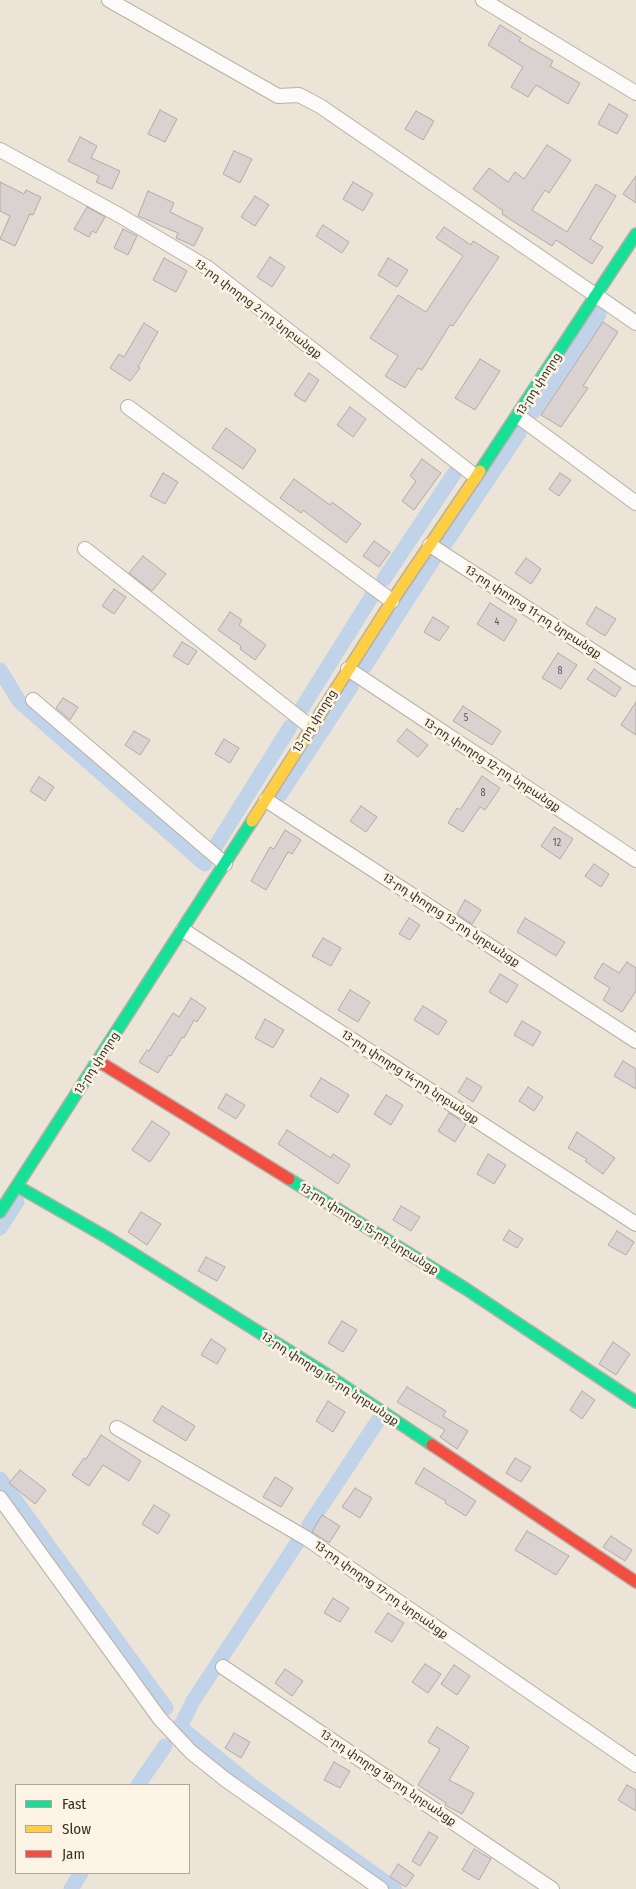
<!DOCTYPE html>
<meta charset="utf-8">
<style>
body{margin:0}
#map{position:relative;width:636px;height:1889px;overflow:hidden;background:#ece4d7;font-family:"Fira Sans Condensed",sans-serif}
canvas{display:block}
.legend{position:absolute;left:15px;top:1784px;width:175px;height:90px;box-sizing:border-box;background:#fdf4e6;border:1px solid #aea69a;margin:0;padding:6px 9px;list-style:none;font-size:15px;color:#373228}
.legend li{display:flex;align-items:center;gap:10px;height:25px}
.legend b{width:25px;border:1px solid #aea69a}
</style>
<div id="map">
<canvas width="636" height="1889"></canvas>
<ul class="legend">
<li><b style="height:6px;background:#16e098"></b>Fast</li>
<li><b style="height:6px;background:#ffcf43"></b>Slow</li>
<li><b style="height:6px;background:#f24e42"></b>Jam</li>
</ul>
</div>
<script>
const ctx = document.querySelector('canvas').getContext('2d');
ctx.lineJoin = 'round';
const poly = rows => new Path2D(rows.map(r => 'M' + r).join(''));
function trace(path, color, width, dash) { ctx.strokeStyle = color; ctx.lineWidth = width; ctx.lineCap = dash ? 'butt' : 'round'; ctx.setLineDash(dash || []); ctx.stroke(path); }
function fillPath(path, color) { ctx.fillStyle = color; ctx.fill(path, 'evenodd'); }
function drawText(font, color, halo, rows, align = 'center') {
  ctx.font = font + ' "Fira Sans Condensed","Noto Sans Armenian",sans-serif'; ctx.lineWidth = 5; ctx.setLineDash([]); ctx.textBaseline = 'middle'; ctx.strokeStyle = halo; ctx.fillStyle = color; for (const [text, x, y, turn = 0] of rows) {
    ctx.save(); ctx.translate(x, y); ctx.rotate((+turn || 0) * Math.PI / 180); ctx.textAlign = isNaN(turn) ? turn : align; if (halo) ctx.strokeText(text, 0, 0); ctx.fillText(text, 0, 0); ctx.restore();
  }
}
const canal = poly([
 [533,412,599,314],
 [447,541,519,433],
 [384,579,456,471],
 [365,666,435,557],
 [0,670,19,701,205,864],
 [302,708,372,596],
 [280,795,351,687],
 [215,847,290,727],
 [0,1228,17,1202],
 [0,1479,166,1708],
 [309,1525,379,1419],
 [179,1726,251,1785,395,1889],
 [179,1729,193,1701,297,1543],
 [138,1785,165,1746],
 [71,1889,81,1873]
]);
const building = poly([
 [500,25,521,38,519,41,553,61,550,66,580,83,568,104,536,85,528,97,511,87,523,67,488,45,500,25],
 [609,104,628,115,617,134,598,124,609,104],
 [160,110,177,119,165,142,148,134,160,110],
 [416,111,434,121,423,140,405,129,416,111],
 [80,137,97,146,91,158,120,171,112,189,96,182,99,176,68,161,80,137],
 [547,145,571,160,549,193,545,190,532,210,567,232,596,184,616,196,590,239,603,247,592,264,556,240,552,246,525,229,502,214,503,211,473,189,489,168,508,182,515,172,524,179,547,145],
 [234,151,252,159,240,183,223,174,234,151],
 [636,176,636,203,623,194,636,176],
 [0,182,24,194,26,190,41,197,33,215,30,214,15,246,0,239,10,216,0,211,0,182],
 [353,182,373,194,363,211,343,199,353,182],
 [148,191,174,203,170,212,203,228,194,246,176,238,178,233,138,216,148,191],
 [255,196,269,205,255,226,241,217,255,196],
 [87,207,105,217,96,233,92,231,89,237,74,229,87,207],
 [323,225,349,242,342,253,316,236,323,225],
 [444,227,471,245,473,241,499,257,453,326,450,325,422,370,418,368,405,388,385,376,398,356,370,338,398,295,426,312,463,256,436,238,444,227],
 [123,229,137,236,128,255,114,248,123,229],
 [270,257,285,267,272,287,257,277,270,257],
 [164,258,187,271,176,292,153,280,164,258],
 [388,258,408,270,397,287,378,275,388,258],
 [603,322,618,332,583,386,588,388,561,427,541,415,603,322],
 [144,323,158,332,138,367,140,368,130,381,110,368,119,354,124,357,144,323],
 [480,359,500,371,475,410,455,398,480,359],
 [309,373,319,380,305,402,294,395,309,373],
 [350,407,366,419,353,437,337,425,350,407],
 [226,428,256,450,243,469,212,448,226,428],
 [422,459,441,473,414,510,402,501,416,481,410,476,422,459],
 [163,473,178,482,165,504,150,496,163,473],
 [560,473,571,480,559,496,549,489,560,473],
 [294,479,330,505,332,502,361,524,346,543,303,510,301,513,280,498,294,479],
 [374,541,390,552,379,567,363,556,374,541],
 [143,556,166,574,152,591,129,573,143,556],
 [526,558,541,569,531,584,515,573,526,558],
 [114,589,126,597,114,614,102,606,114,589],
 [490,603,517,620,504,641,477,624,490,603],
 [596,607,616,619,605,636,586,624,596,607],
 [230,612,242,620,239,625,266,645,255,660,240,649,241,646,218,630,230,612],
 [433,617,449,627,439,641,424,632,433,617],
 [182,642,197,651,188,665,173,656,182,642],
 [558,653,577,665,561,689,542,678,558,653],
 [594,669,621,688,615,697,587,679,594,669],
 [63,698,78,707,70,720,56,708,63,698],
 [636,702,636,735,621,725,636,702],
 [463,706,501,731,492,745,453,721,463,706],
 [407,729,428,745,418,757,397,741,407,729],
 [134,731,150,740,140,755,125,745,134,731],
 [224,739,239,748,230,763,215,754,224,739],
 [482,776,500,788,485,810,480,807,463,832,448,823,457,808,460,810,482,776],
 [39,777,54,787,45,801,30,791,39,777],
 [361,806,377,817,366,832,350,821,361,806],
 [554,827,573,839,560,859,541,846,554,827],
 [285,830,301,840,292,854,288,852,266,890,251,881,270,847,274,849,285,830],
 [594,864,609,874,601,887,585,876,594,864],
 [465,900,481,910,472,924,457,914,465,900],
 [409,918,420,925,410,940,399,934,409,918],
 [525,918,565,942,556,956,517,932,525,918],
 [323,938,341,948,331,966,312,956,323,938],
 [627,962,636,968,636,991,622,1012,603,1000,610,988,594,978,603,963,619,973,627,962],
 [500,974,518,985,507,1003,489,992,500,974],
 [350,990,370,1002,358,1022,338,1010,350,990],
 [191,998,206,1008,197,1022,194,1020,184,1038,182,1037,171,1056,169,1055,158,1073,139,1062,147,1050,149,1051,173,1013,179,1017,191,998],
 [423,1006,447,1021,438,1035,414,1020,423,1006],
 [265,1019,284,1030,273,1048,255,1038,265,1019],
 [522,1021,541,1032,533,1046,514,1035,522,1021],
 [623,1061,636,1069,636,1089,614,1076,623,1061],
 [321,1078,349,1095,338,1113,310,1096,321,1078],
 [467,1078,482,1087,473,1102,458,1092,467,1078],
 [528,1087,543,1097,534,1111,519,1101,528,1087],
 [226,1094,245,1105,236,1119,218,1108,226,1094],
 [386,1095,403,1105,391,1125,374,1114,386,1095],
 [449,1113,466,1124,455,1142,438,1131,449,1113],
 [152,1121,170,1133,150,1162,132,1150,152,1121],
 [287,1130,331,1158,333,1154,350,1165,338,1184,278,1144,287,1130],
 [577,1132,615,1158,603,1174,585,1161,587,1159,568,1148,577,1132],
 [488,1154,506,1165,494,1184,477,1174,488,1154],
 [401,1206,420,1217,411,1231,393,1220,401,1206],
 [141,1212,161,1224,147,1245,128,1232,141,1212],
 [509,1230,523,1239,517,1248,503,1240,509,1230],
 [617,1231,634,1242,626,1255,608,1245,617,1231],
 [206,1257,225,1267,217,1281,198,1271,206,1257],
 [342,1321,357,1330,343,1352,328,1343,342,1321],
 [211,1339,226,1349,217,1364,201,1355,211,1339],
 [613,1342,630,1354,616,1375,599,1364,613,1342],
 [407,1387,446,1411,443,1416,468,1431,457,1449,440,1437,445,1430,397,1402,407,1387],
 [582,1391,595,1400,582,1419,570,1410,582,1391],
 [328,1401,345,1412,333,1432,316,1421,328,1401],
 [162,1406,195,1426,186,1441,153,1421,162,1406],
 [101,1435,141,1461,129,1481,103,1465,89,1486,72,1475,84,1458,86,1459,101,1435],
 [515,1458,531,1467,521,1482,506,1473,515,1458],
 [424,1468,476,1501,466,1516,445,1503,446,1501,415,1483,424,1468],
 [20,1470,46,1490,35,1504,9,1483,20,1470],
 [275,1477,293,1488,281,1507,263,1497,275,1477],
 [355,1488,372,1498,360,1518,342,1507,355,1488],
 [154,1505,170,1515,158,1534,142,1524,154,1505],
 [322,1515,340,1526,329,1543,312,1532,322,1515],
 [527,1531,569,1556,556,1575,515,1550,527,1531],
 [611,1536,632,1550,625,1561,603,1547,611,1536],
 [333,1598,349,1608,340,1622,324,1613,333,1598],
 [388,1613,404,1623,392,1642,375,1632,388,1613],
 [425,1664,441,1674,428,1693,412,1682,425,1664],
 [454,1665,470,1676,457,1695,441,1684,454,1665],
 [285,1669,303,1681,292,1696,275,1683,285,1669],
 [437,1727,469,1747,449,1780,474,1793,462,1814,445,1805,446,1803,418,1785,440,1749,428,1742,437,1727],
 [234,1733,250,1742,241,1758,225,1748,234,1733],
 [334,1762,350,1771,340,1788,324,1780,334,1762],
 [627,1785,636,1790,636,1811,618,1800,627,1785],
 [429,1832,438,1837,420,1866,412,1861,429,1832],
 [474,1849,491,1859,479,1880,462,1870,474,1849],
 [398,1864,414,1875,406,1887,390,1877,398,1864]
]);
const street = poly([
 [109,0,278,96,299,95,320,106,636,323],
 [483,0,636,93],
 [0,150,119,215,208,268,475,476],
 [128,407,392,601],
 [518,416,636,503],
 [430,545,636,679],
 [85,549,312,728],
 [348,669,636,860],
 [33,700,225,864],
 [266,800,636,1041],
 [183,930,636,1224],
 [117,1428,306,1538,636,1765],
 [0,1498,160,1719,191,1752,226,1780,381,1889],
 [223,1667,552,1889]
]);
const fast = poly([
 [480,471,636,234],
 [289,1179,466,1289,636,1402],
 [17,1186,108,1238,326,1374,432,1445],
 [0,1212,252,821]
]);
const slow = poly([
 [252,821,392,601,480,471]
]);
const jam = poly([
 [98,1061,289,1179],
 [432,1445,636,1582]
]);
const numberNames = [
 ["4",497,622],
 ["8",560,671],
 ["5",466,718],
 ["8",483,793],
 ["12",557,843]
];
const streetNames = [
 ["13-րդ փողոց 2-րդ նրբանցք",258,309,37],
 ["13-րդ փողոց",539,384,-57],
 ["13-րդ փողոց 11-րդ նրբանցք",533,612,33],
 ["13-րդ փողոց",315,721,-58],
 ["13-րդ փողոց 12-րդ նրբանցք",492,765,33],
 ["13-րդ փողոց 13-րդ նրբանցք",451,920,33],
 ["13-րդ փողոց",97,1063,-57],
 ["13-րդ փողոց 14-րդ նրբանցք",410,1077,33],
 ["13-րդ փողոց 15-րդ նրբանցք",369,1229,32],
 ["13-րդ փողոց 16-րդ նրբանցք",330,1379,33],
 ["13-րդ փողոց 17-րդ նրբանցք",381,1590,35],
 ["13-րդ փողոց 18-րդ նրբանցք",388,1778,34]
];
trace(canal, '#c0d3e9', 15);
fillPath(building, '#d9d2d0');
trace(building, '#b1aaa8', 1);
trace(street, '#b7b0a6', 16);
trace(fast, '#b7b0a6', 14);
trace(slow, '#b7b0a6', 14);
trace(jam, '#b7b0a6', 14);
trace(street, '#fcfbf9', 14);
trace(fast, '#16e098', 11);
trace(slow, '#ffcf43', 11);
trace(jam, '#f24e42', 11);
drawText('10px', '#605a52', null, numberNames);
drawText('12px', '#373228', '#fdf4e6', streetNames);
</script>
